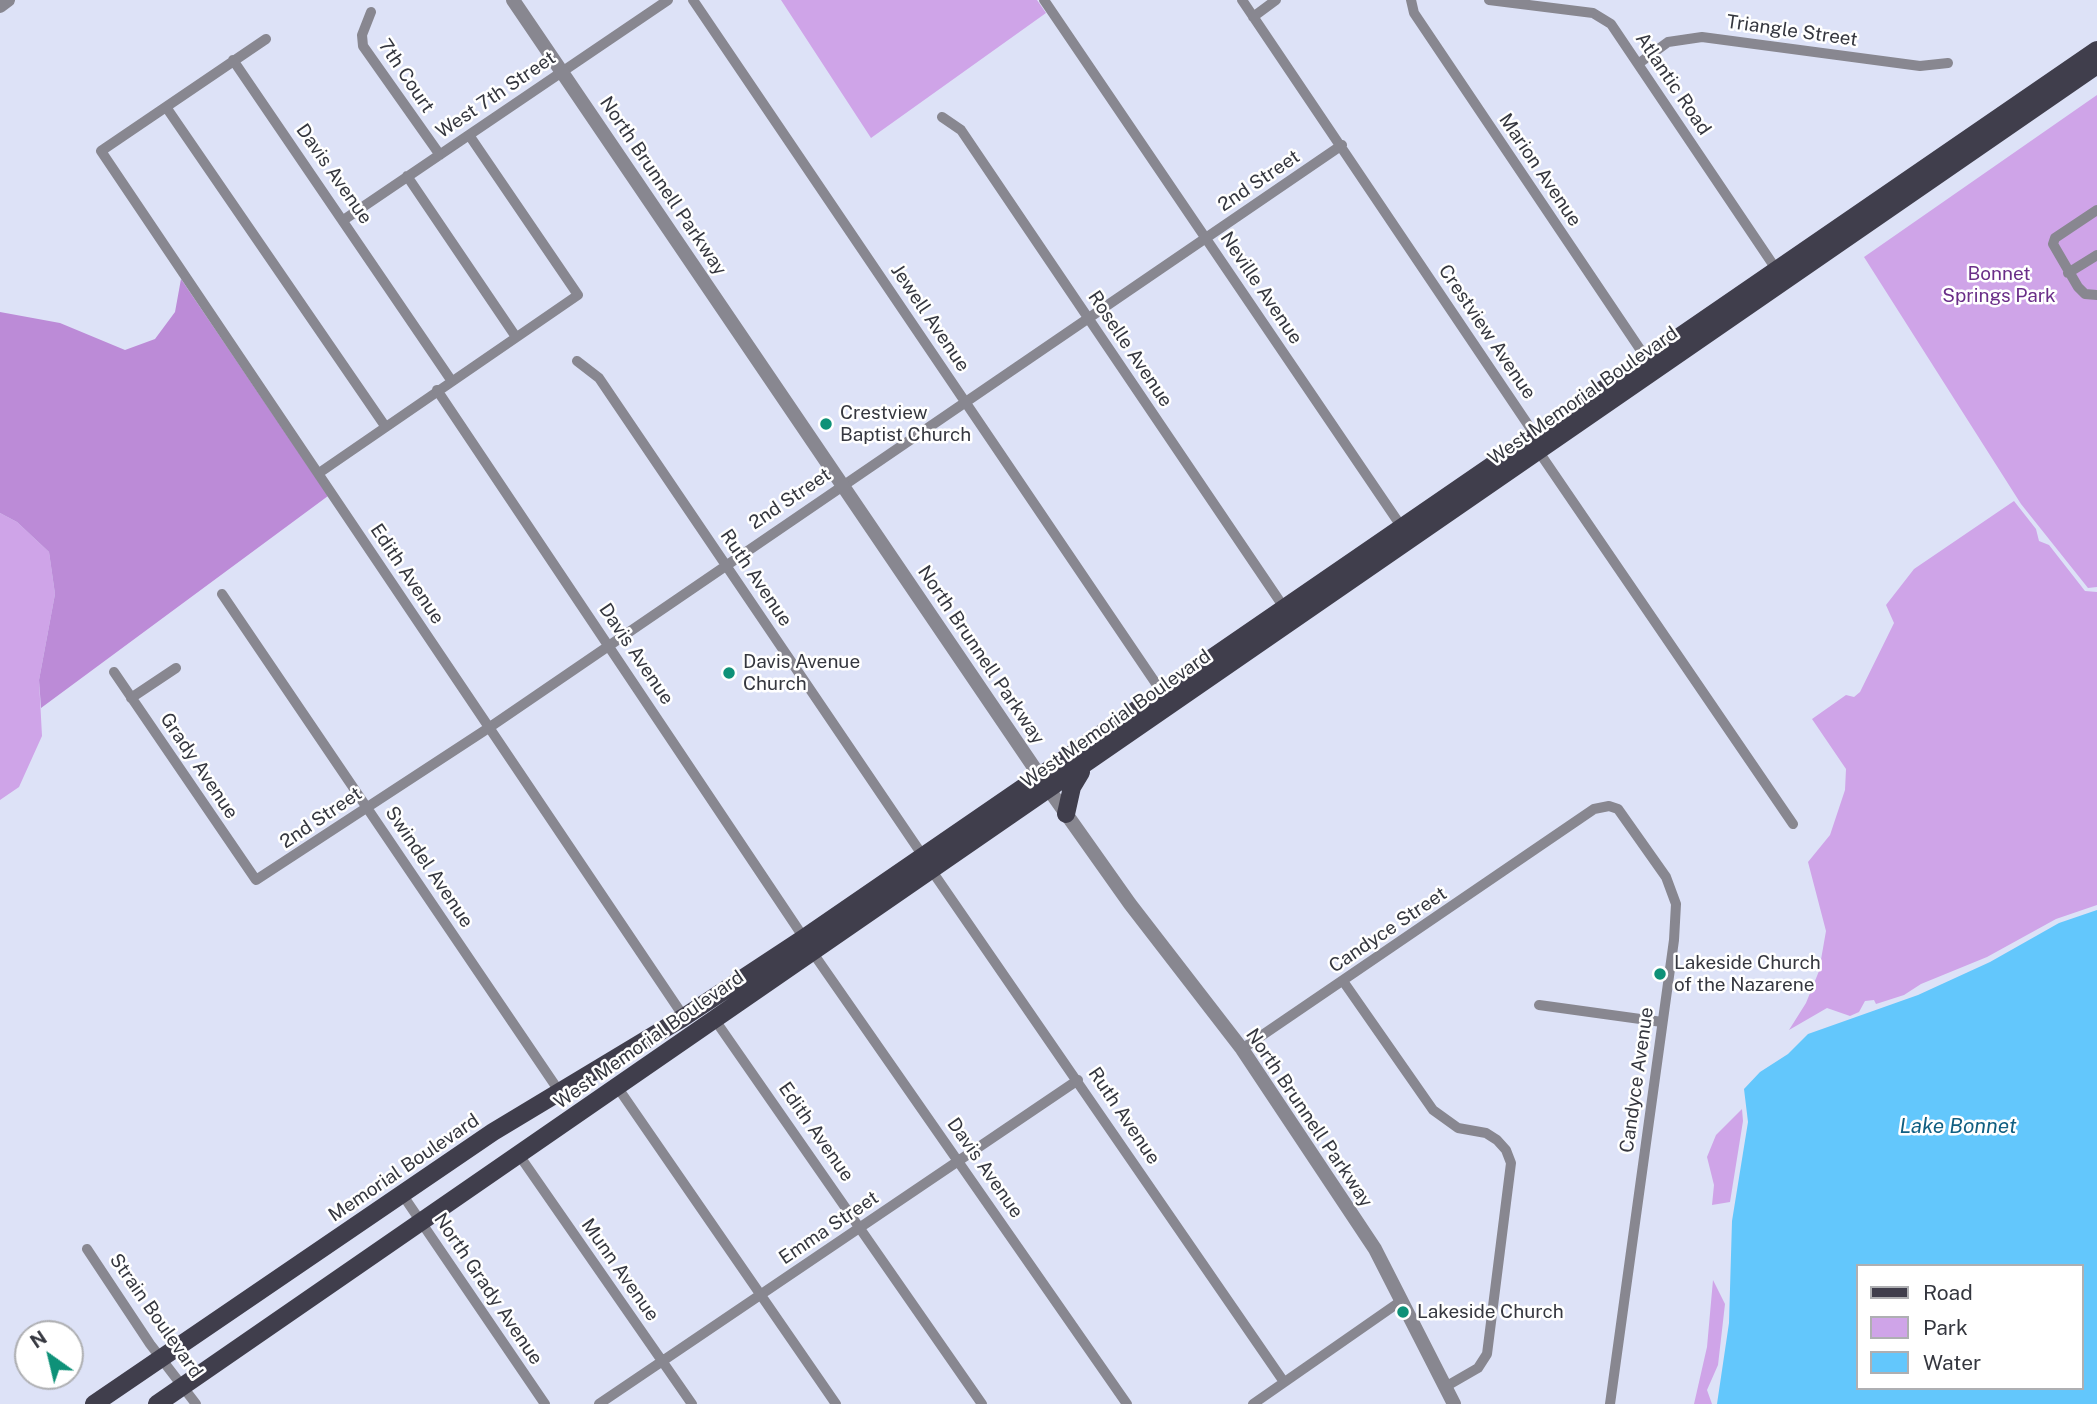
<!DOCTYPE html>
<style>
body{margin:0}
#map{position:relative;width:2097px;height:1404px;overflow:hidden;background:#dde2f7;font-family:"Public Sans",sans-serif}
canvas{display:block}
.legend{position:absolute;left:1856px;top:1264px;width:228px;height:126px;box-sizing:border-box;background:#fff;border:2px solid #aeafb2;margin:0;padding:9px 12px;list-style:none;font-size:21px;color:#35373f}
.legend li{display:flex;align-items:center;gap:14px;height:35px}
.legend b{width:35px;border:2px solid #aeafb2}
.north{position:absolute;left:14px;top:1320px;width:70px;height:70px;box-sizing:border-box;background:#fff;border:2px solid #aeafb2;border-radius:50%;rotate:326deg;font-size:19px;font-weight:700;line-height:28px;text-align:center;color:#35373f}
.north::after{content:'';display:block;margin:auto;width:24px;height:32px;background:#0e9178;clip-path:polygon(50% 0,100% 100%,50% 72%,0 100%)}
</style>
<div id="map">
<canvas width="2097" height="1404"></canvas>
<ul class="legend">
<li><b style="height:9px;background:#403e4c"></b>Road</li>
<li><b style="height:19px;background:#cfa4e8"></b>Park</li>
<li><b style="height:19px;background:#63c7fc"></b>Water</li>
</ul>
<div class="north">N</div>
</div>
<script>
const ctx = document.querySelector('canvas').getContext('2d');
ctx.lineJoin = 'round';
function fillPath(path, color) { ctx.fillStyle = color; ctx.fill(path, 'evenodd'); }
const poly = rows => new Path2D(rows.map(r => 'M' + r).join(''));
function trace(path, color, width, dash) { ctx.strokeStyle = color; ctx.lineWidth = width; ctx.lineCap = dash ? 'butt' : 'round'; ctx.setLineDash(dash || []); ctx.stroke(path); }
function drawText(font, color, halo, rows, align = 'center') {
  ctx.font = font + ' "Public Sans",sans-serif'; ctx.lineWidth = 5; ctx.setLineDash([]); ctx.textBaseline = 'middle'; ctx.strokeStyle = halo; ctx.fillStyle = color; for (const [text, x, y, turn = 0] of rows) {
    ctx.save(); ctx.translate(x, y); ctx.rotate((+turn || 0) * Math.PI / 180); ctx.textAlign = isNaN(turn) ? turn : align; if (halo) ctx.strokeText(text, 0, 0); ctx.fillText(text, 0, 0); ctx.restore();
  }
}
const green = poly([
 [781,0,1037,0,1046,13,871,138],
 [2097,95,2097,587,2088,588,2021,504,1864,257],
 [2014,501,2036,529,2039,541,2049,545,2085,591,2097,592,2097,905,2056,919,1987,957,1921,984,1904,995,1876,1004,1874,1000,1865,1001,1859,1012,1850,1016,1827,1008,1789,1030,1806,1003,1819,971,1826,931,1808,862,1830,835,1845,790,1846,769,1812,719,1846,695,1854,697,1860,692,1894,623,1886,605,1914,569],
 [0,513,17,522,49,552,55,594,39,680,42,736,19,787,0,800],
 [1742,1109,1743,1121,1730,1202,1712,1205,1714,1185,1707,1157,1716,1135],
 [1713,1280,1725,1304,1718,1365,1707,1390,1712,1404,1694,1404,1707,1347]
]);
const forest = poly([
 [181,279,328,496,41,708,39,680,55,594,49,552,17,522,0,513,0,312,60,323,125,350,155,339,175,312]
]);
const water = poly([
 [2097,910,2097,1404,1717,1404,1729,1323,1732,1221,1748,1122,1744,1089,1760,1072,1788,1054,1808,1034,1918,995,1990,962,2059,923],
 [1857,1266,2081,1266,2081,1388,1857,1388]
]);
const minor = poly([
 [693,0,1161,691],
 [1044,0,1401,526],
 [1242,0,1535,435,1539,452,1793,824],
 [1411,0,1414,13,1646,358],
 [1489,0,1593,13,1611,24,1776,269],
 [371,12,362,35,363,46,440,155],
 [1253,17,1276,0],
 [266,39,101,151,684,1017],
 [233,60,451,380],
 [1638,64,1668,42,1702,37,1920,66,1948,63],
 [166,107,385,426],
 [942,117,961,130,1283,606],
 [407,176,516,337],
 [2097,210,2055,238,2053,244,2078,287,2085,294,2097,295],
 [345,219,668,0],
 [2068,273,2097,255],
 [577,361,599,378,923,856],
 [437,390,804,938],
 [319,473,578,295,469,135],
 [222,594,559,1091],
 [114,672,256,880,490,727,1342,145],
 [131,698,176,668],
 [932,871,1284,1382],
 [813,953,1127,1404],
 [1343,981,1433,1110,1458,1128,1486,1133,1497,1140,1506,1150,1511,1163,1487,1354,1478,1368,1445,1387],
 [1539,1005,1662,1022],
 [715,1020,982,1404],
 [1242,1049,1594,809,1609,806,1618,809,1666,877,1676,904,1674,940,1610,1404],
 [618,1088,836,1404],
 [519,1155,692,1404],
 [402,1194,545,1404],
 [87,1249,150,1344,196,1404],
 [599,1404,1078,1080],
 [1253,1404,1401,1301]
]);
const tertiary = poly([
 [513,0,1050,791,1130,904,1242,1049,1375,1249,1454,1404],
 [0,6,8,0]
]);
const primary = poly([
 [1066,814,1072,787,1081,772],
 [94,1404,493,1132,684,1017,804,938,2097,50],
 [157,1404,2097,65]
]);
const markers = [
 [826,424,7,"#0e9178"],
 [729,673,7,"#0e9178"],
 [1660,974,7,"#0e9178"],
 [1403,1312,7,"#0e9178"]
];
const streetNames = [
 ["Triangle Street",1792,31,8],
 ["7th Court",406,76,56],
 ["Atlantic Road",1673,84,56],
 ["West 7th Street",496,95,-34],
 ["Marion Avenue",1540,170,56],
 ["Davis Avenue",334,174,55],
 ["2nd Street",1259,181,-34],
 ["North Brunnell Parkway",663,186,56],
 ["Neville Avenue",1261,288,56],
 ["Jewell Avenue",930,318,56],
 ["Crestview Avenue",1487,332,56],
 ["Roselle Avenue",1130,349,56],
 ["West Memorial Boulevard",1583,396,-35],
 ["2nd Street",790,499,-34],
 ["Edith Avenue",407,574,56],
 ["Ruth Avenue",756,578,56],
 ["Davis Avenue",636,654,56],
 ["North Brunnell Parkway",981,655,56],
 ["West Memorial Boulevard",1116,719,-35],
 ["Grady Avenue",199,766,56],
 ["2nd Street",321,818,-34],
 ["Swindel Avenue",429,867,56],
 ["Candyce Street",1388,930,-34],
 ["West Memorial Boulevard",649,1040,-35],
 ["Candyce Avenue",1637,1080,-82],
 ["Ruth Avenue",1124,1116,56],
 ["North Brunnell Parkway",1309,1118,56],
 ["Edith Avenue",816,1132,55],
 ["Memorial Boulevard",404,1168,-34],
 ["Davis Avenue",985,1168,55],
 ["Emma Street",829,1228,-34],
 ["Munn Avenue",620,1270,55],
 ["North Grady Avenue",488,1289,56],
 ["Strain Boulevard",156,1316,55]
];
const parkNames = [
 ["Bonnet",1999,274],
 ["Springs Park",1999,296]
];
const poiNames = [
 ["Crestview",840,413],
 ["Baptist Church",840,435],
 ["Davis Avenue",743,662],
 ["Church",743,684],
 ["Lakeside Church",1674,963],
 ["of the Nazarene",1674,985],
 ["Lakeside Church",1417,1312]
];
const waterNames = [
 ["Lake Bonnet",1958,1127]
];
fillPath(green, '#cfa4e8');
fillPath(forest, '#bc8bd7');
fillPath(water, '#63c7fc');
trace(minor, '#888790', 10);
trace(tertiary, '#888790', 14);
trace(primary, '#403e4c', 18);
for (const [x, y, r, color] of markers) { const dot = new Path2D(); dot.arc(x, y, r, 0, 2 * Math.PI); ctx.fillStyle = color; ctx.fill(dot); trace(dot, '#fff', 2.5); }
drawText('19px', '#35373f', '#fff', streetNames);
drawText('19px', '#6a2e88', '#fff', parkNames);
drawText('19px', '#35373f', '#fff', poiNames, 'left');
drawText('italic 21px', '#105f82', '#fff', waterNames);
</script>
